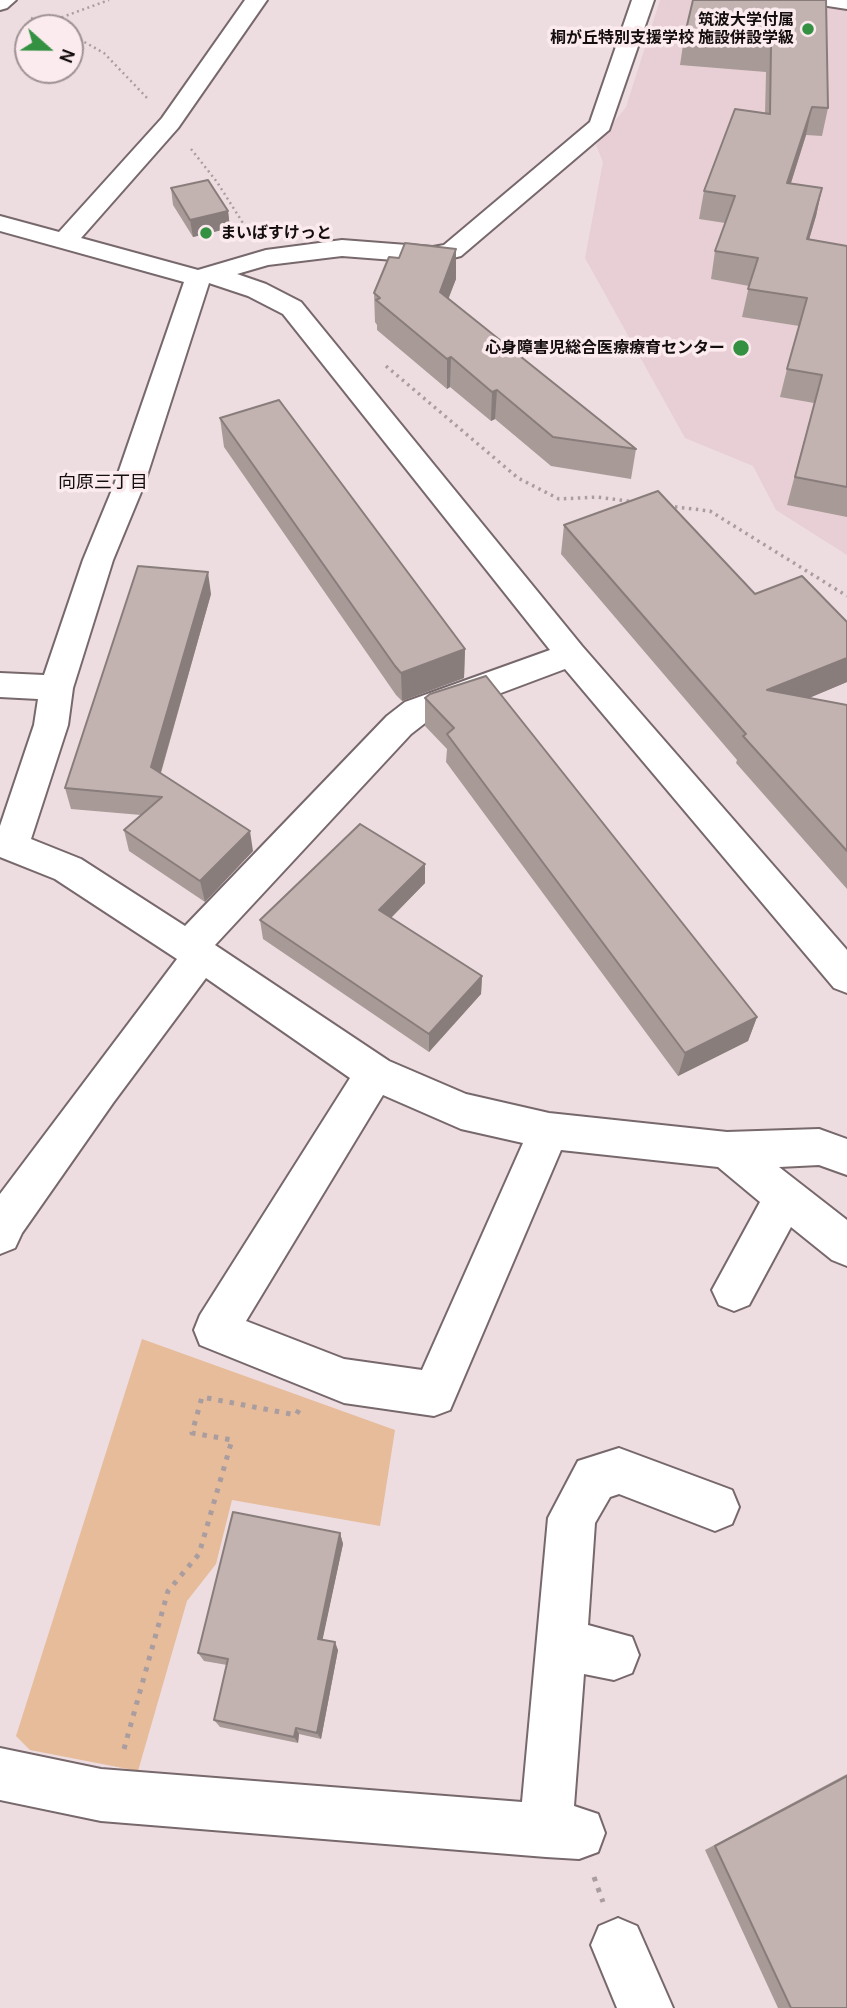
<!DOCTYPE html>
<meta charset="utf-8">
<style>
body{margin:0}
#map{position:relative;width:847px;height:2008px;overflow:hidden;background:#eddde1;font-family:Karla,sans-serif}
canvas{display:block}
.north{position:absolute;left:14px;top:14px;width:70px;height:70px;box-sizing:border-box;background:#fbeaee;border:2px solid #9f9295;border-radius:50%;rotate:111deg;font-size:19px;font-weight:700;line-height:28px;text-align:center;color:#140e0f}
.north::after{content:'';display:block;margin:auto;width:24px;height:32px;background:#349142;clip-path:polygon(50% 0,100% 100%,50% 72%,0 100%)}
</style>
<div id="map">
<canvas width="847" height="2008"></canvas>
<div class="north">N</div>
</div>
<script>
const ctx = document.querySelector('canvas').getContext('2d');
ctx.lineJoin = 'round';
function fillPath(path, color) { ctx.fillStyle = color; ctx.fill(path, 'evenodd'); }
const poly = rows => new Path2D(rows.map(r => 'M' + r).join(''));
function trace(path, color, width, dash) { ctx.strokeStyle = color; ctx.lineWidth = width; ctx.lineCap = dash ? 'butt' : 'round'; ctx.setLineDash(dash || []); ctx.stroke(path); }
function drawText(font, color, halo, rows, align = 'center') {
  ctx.font = font + ' Karla,"Noto Sans JP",sans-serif'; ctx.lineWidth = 7; ctx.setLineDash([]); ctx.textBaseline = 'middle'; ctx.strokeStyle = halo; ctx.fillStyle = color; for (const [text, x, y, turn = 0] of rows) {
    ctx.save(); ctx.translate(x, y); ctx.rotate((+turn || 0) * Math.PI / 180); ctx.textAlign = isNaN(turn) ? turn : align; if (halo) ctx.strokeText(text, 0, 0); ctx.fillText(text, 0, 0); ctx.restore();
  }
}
const built = poly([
 [660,0,799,0,847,6,847,555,776,510,753,466,685,438,585,258,603,162,596,145,626,107]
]);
const green = poly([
 [142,1339,395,1430,380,1526,232,1500,216,1564,187,1601,138,1771,30,1750,16,1736]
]);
const pathFar2 = poly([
 [31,18,60,28],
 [46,23,109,0],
 [70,34,104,53,149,100],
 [191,149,217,182,248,231]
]);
const pathFar1 = poly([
 [386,366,518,478,559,499,597,497,635,502],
 [668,506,710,511,847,596]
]);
const path = poly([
 [124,1749,168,1591,199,1554,232,1440,192,1433,202,1397,296,1415,299,1410],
 [594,1877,603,1902]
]);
const minor = poly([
 [0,0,16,0,7,8,0,10,0,0],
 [245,0,267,0,178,128,81,238,198,270,266,250,342,240,433,247,444,245,590,122,632,0,654,0,609,130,461,256,433,263,342,256,268,265,237,274,266,284,301,302,582,646,847,950,847,993,834,988,565,669,429,720,411,734,215,945,389,1061,466,1094,549,1113,727,1132,819,1129,847,1139,847,1175,819,1165,779,1167,847,1220,847,1266,832,1260,791,1227,749,1305,734,1311,719,1305,712,1290,760,1202,718,1167,561,1150,450,1410,434,1416,344,1403,200,1345,194,1330,200,1315,350,1078,206,978,113,1103,22,1233,15,1248,0,1254,0,1194,177,959,55,879,0,857,0,826,34,725,38,699,0,697,0,673,44,675,83,560,114,485,184,282,0,231,0,216,59,232,162,118,245,0],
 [209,283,248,296,283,314,550,650,405,702,387,716,185,926,81,859,31,839,68,725,73,688,113,560,144,485,209,283],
 [383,1095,461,1129,523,1143,422,1370,344,1359,246,1321,383,1095],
 [811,0,847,0,847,9,815,4,811,0],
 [619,1448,732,1490,739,1507,732,1524,715,1531,619,1494,610,1497,595,1523,588,1625,632,1637,639,1655,632,1673,614,1680,584,1674,574,1806,598,1814,605,1833,598,1852,579,1859,546,1857,101,1821,0,1800,0,1748,101,1769,522,1802,548,1518,578,1461,619,1448],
 [618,1918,637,1926,673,2008,617,2008,591,1945,599,1926,618,1918]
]);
const wall = poly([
 [826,0,828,108,822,136,806,135,791,183,822,188,816,216,809,239,847,246,847,517,787,505,814,403,780,397,787,369,799,326,742,317,749,286,711,279,715,251,725,223,699,219,704,191,765,114,766,72,680,65,684,38],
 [171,188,228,211,230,228,193,237,173,205],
 [456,249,456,279,448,298,636,449,631,479,551,466,495,419,491,421,450,387,447,389,377,330,377,325,375,322,374,293,399,258],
 [220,418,465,649,464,678,402,701,396,695,224,447],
 [564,525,755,594,847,682,809,698,847,705,847,889,736,763,737,760,561,554],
 [211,594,161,773,253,851,205,902,129,851,124,830,141,815,71,809,65,788],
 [425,698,757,1017,748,1041,678,1076,446,762,447,749,425,726],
 [425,864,425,883,391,918,482,976,481,994,429,1052,263,939,260,920],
 [340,1533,343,1544,322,1640,338,1650,321,1739,299,1734,298,1743,220,1727,214,1720,227,1665,204,1661,198,1653],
 [847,1774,847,2008,778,2008,705,1850]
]);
const shadedWall = poly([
 [812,107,806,135,782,211,787,183],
 [822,188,816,216,801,267,807,239],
 [228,211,230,228,193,237,190,220],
 [456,249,456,279,440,321,440,292],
 [451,357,450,387,447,389,447,359],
 [497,390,495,419,491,421,492,392],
 [208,572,211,594,156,789,151,767],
 [465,649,464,678,402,701,401,673],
 [847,658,847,682,759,719,767,690],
 [250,831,253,851,205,902,200,881],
 [425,864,425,883,380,929,379,910],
 [482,976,481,994,429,1052,429,1034],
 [757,1017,748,1041,678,1076,685,1053],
 [340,1533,343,1544,321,1647,318,1639],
 [335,1642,338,1650,321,1739,317,1733],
 [296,1728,299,1734,298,1743,294,1737]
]);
const building = poly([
 [693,0,826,0,828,108,812,107,787,183,822,188,807,239,847,246,847,487,795,477,822,375,787,369,807,298,748,289,758,258,715,251,735,196,704,191,735,109,770,114,771,45,684,38,693,0],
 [208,180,228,211,190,220,171,188,208,180],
 [405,243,456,249,440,292,636,449,553,437,497,390,492,392,451,357,447,359,376,300,380,298,374,293,389,257,399,258,405,243],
 [279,400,465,649,401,673,395,666,220,418,279,400],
 [658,491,755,594,802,576,847,622,847,658,767,690,847,705,847,851,743,736,746,734,564,525,658,491],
 [138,566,208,572,151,767,250,831,200,881,124,830,162,797,65,788,138,566],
 [486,676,757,1017,685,1053,447,734,454,728,425,698,430,694,486,676],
 [360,824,425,864,379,910,482,976,429,1034,260,920,360,824],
 [233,1512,340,1533,318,1639,335,1642,317,1733,296,1728,294,1737,214,1720,228,1659,198,1653,233,1512],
 [847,1776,847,2008,791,2008,715,1846,847,1776]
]);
const markers = [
 [808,29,7,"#349142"],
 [206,233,7,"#349142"],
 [741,348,9,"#349142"]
];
const farPoinames = [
 ["筑波大学付属",794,20],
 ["桐が丘特別支援学校 施設併設学級",794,38],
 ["まいばすけっと",220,233,"left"],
 ["心身障害児総合医療療育センター",725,348]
];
const farNeighbourhoodnames = [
 ["向原三丁目",103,483]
];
fillPath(built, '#e8cfd5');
fillPath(green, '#e6bc9b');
trace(minor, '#77686c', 4);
trace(pathFar2, '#aa9da0', 2.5, [2, 3.5]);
trace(pathFar1, '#aa9da0', 3.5, [2.5, 4.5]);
trace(path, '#aa9da0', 5, [4.5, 7]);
fillPath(minor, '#fff');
fillPath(wall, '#a89a97');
fillPath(shadedWall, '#887d7b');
fillPath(building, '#c3b3b0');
trace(building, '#887d7b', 2);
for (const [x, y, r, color] of markers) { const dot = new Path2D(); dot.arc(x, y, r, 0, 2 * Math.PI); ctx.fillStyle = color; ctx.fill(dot); trace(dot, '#fbeaee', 2.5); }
drawText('bold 16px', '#140e0f', '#fbeaee', farPoinames, 'right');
drawText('18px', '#140e0f', '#fbeaee', farNeighbourhoodnames);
</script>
